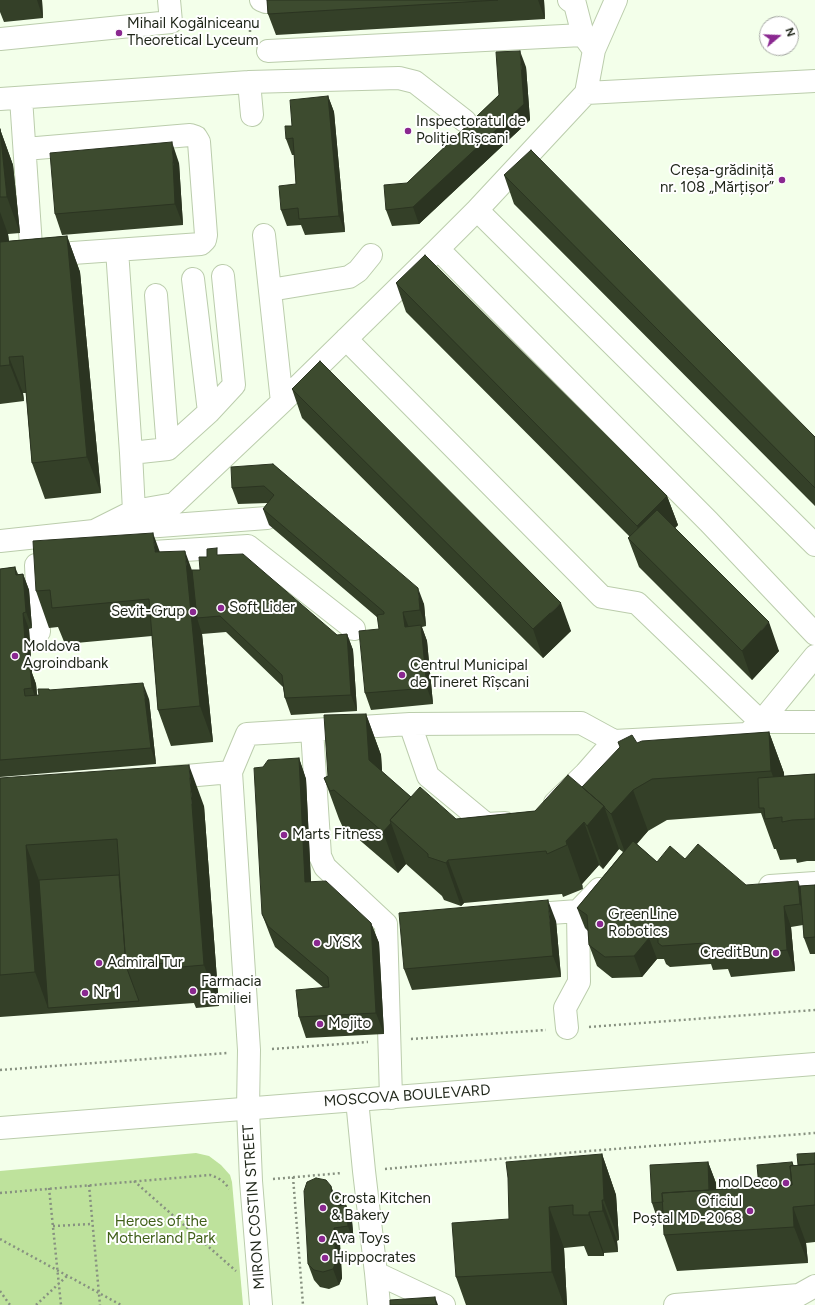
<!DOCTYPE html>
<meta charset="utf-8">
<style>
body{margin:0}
#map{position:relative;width:815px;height:1305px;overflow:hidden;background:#f3ffea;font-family:Figtree,sans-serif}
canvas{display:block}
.north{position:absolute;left:759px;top:16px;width:40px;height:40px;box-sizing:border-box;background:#fff;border:1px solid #a5a8a3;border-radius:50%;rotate:71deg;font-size:11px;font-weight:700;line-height:16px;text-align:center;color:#1e2518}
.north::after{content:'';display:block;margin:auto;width:14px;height:18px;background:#8a2890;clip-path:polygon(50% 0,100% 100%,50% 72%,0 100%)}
</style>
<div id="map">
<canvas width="815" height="1305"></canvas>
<div class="north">N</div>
</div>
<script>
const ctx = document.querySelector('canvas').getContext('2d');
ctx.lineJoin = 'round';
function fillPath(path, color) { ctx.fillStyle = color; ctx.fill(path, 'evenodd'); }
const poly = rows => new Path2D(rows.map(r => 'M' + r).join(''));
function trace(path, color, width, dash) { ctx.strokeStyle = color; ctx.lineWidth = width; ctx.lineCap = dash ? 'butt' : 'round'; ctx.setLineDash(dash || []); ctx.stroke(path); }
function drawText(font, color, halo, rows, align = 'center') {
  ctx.font = font + ' Figtree,sans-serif'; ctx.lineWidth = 4; ctx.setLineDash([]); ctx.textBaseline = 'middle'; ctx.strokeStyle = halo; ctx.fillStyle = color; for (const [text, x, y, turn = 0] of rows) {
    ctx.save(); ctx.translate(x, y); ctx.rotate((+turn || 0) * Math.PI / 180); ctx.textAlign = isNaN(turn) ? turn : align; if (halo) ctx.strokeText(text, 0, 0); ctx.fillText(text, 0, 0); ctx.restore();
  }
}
const green = poly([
 [196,1153,209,1156,221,1165,230,1175,232,1182,243,1305,0,1305,0,1171]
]);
const path = poly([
 [250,20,250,37],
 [589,1027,815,1010],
 [411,1039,546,1030],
 [272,1049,368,1042],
 [0,1070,227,1053],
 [385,1169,577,1152,815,1133],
 [293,1177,303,1305],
 [273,1179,342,1173],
 [134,1181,236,1271],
 [89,1185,100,1305],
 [49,1188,61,1305],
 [0,1193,210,1175,218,1178,225,1183,229,1189],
 [53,1226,92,1224],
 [0,1239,121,1305],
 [0,1291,10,1305],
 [36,1305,67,1276]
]);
const minor = poly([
 [261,0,266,2,309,0],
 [569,0,575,4,583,35],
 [0,39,171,22,169,0],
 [268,51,583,35,594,50],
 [249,82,252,115],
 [586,93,594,50,616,0],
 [21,98,31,246,37,253,44,255,201,244,205,240,206,235,199,142,196,137,190,135,25,149],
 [0,99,249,82,399,78,415,82,465,121],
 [477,210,815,545],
 [264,235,282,402],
 [438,249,477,210,586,93,815,81],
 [117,250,131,453],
 [193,279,209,412],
 [270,290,349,277,358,271,371,255],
 [346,339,602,597,637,603,761,722,815,656],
 [168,449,209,412,234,385,223,276],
 [134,511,131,453,168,449,156,295],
 [105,530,267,518],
 [0,541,94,531,134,511,174,504,282,402,438,249,709,522,815,634],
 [131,549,137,553,248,546,354,629],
 [36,565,39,632],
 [410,724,428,776,486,824,505,823],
 [312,730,320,856,325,867,386,924,391,1098],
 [164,778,231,772],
 [555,803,586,773,614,741],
 [770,886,815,883],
 [523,915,578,911],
 [567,1028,565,1008,579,982,578,911,599,889],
 [357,1100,364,1171,376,1273,444,1305],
 [376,1273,379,1305],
 [261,1305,251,1181,248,1109,249,1050,231,772,247,734,410,724,581,723,614,741,747,734,761,722,815,722],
 [675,1305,799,1295,815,1286]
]);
const major = poly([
 [0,1128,815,1064]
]);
const wall = poly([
 [0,0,42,0,43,18,4,22,0,12],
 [267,0,544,0,545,19,276,35,268,14],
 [526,67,530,120,419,224,392,226,386,210,407,183,499,95],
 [328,96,334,112,345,232,305,235,301,225,287,226,281,210,296,184,294,155,292,155,286,139,292,126],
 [0,129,13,165,20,233,8,234,9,241,67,236,80,272,101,493,45,499,32,463,26,393,23,393,24,401,0,404],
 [179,163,183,225,62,235,55,214],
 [504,175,815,437,815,506,514,204],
 [396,283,667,496,678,525,675,528,779,651,752,680,639,567,628,538,630,537,406,312],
 [292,389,571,631,543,658,302,418],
 [273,464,424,604,426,626,422,627,427,641,433,704,371,710,365,693,379,629,378,618,269,525,263,509,268,503,238,504,232,488],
 [160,552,192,570,200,570,207,557,220,555,337,635,347,634,353,650,357,711,291,715,285,698,283,687,226,632,202,634,213,742,171,746,158,710,152,636,65,644,58,627,49,628,36,591],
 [15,567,18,574,23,574,29,590,32,628,29,629,32,673,36,684,37,695,39,695,49,689,50,690,149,699,156,764,0,777,0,569],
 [366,714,381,755,382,772,411,797,456,819,535,811,582,787,637,743,769,732,784,773,784,776,815,774,815,861,807,861,797,863,796,859,780,860,776,849,774,849,761,813,667,820,648,831,637,844,657,862,685,859,746,885,800,886,815,885,815,954,810,954,804,938,803,925,791,927,795,971,731,977,728,969,713,970,711,964,670,967,666,964,664,959,657,959,642,977,612,978,597,966,589,945,588,931,585,928,577,908,623,852,619,849,603,869,599,865,582,884,583,889,563,897,562,894,464,903,461,906,444,900,442,896,406,864,398,873,349,831,345,832,339,819,324,778,328,776],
 [299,758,306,779,311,882,371,923,379,943,384,1034,306,1038,299,1017,324,988,275,947,270,935,262,914,263,767],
 [0,778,204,806,219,1006,196,1008,194,1003,0,1017],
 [556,921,561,977,412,990,404,969],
 [815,1153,815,1242,806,1243,808,1263,677,1271,664,1235,664,1224,659,1224,652,1203,708,1162,716,1183,716,1189,759,1187,792,1162,793,1165,798,1165],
 [602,1154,616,1195,619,1240,617,1241,618,1252,604,1253,604,1256,588,1256,584,1246,564,1248,567,1305,466,1305,456,1277,509,1219],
 [331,1186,334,1195,342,1205,352,1221,354,1243,340,1244,342,1278,339,1285,329,1289,320,1287,314,1280,308,1264]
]);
const shadedWall = poly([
 [37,0,42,0,43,18],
 [538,0,544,0,545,19],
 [520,51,526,67,530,120,419,224,413,207,524,104],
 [328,96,334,112,345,232,339,216],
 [0,129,13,165,20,233,7,197],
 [172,142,179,163,183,225,175,204],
 [0,212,8,234,13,278,0,244],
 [67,236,80,272,101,493,87,457],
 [9,357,23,393,24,401,10,365],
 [667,496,678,525,648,555,637,526],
 [153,533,166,569,155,552],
 [185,551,198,587,197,618,202,634,213,742,200,706],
 [23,574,29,590,32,628,26,612],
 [418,588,424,604,426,626,420,610],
 [561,603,571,631,543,658,533,629],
 [403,612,409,628,405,627],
 [23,613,29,629,32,673,36,684,38,705,32,688,27,668],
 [769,622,779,651,752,680,742,651],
 [421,625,427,641,433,704,427,688],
 [347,634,353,650,357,711,351,695],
 [143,683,149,699,156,764,151,748],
 [366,714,381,755,384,801,369,760],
 [769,732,784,773,786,812,771,771],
 [299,758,306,779,312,903,305,882],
 [189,765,204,806,219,1006,204,965],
 [633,790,648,831,626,855,611,814],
 [604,806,619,849,603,869,587,826],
 [584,822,599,865,582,884,583,889,566,841],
 [391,823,406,864,398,873,383,832],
 [26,845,41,886,48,1008,35,972],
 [448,860,464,903,461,906,446,863],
 [798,881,806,902,808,925,800,904],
 [548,900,556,921,561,977,553,956],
 [784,906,791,927,795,971,787,950],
 [371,923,379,943,384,1034,376,1013],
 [649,938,657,959,642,977,634,956],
 [602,1154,616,1195,619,1240,604,1200],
 [708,1162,716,1183,717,1221,710,1200],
 [331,1186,337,1202,332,1195],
 [338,1194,344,1210,339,1206],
 [602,1200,617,1241,618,1252,603,1211],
 [346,1205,352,1221,354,1243,348,1226],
 [549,1207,564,1248,567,1305,564,1305,552,1272],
 [793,1207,806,1243,808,1263,794,1227],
 [589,1212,604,1253,604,1256,589,1215],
 [334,1228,340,1244,342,1278,339,1285,333,1269],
 [435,1297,438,1305,436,1305]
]);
const building = poly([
 [267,0,498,0,268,14,267,0],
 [520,51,524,104,413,207,386,210,384,185,407,183,499,95,496,52,520,51],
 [328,96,339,216,299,219,298,208,281,210,279,186,296,184,293,138,286,139,285,126,292,126,290,100,328,96],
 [0,129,7,197,0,197,0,129],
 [172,142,175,204,55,214,50,153,172,142],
 [531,150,815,437,815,488,504,175,531,150],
 [67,236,87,457,32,463,23,356,9,357,10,365,0,366,0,242,67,236],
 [425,255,667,496,637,526,396,283,425,255],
 [320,361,561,603,533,629,292,389,320,361],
 [273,464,418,588,420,610,403,612,405,627,421,625,427,688,365,693,359,631,379,629,377,615,384,614,384,612,263,509,274,495,264,486,232,488,231,467,273,464],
 [657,510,769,622,742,651,628,538,657,510],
 [153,533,155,552,185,551,200,706,158,710,149,599,52,608,50,590,36,591,33,541,153,533],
 [217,548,217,555,243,554,337,635,347,634,351,695,285,698,282,675,220,616,197,618,192,570,200,570,199,557,207,557,207,549,217,548],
 [15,567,16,575,23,574,26,612,23,613,27,668,30,668,32,688,24,689,25,696,39,695,38,689,49,689,49,690,143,683,151,748,0,760,0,569,15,567],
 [366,714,369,760,411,797,390,820,391,823,383,832,334,790,330,791,324,778,328,776,324,715,366,714],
 [769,732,771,771,652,779,633,790,611,814,605,808,604,806,582,787,620,747,618,742,632,735,637,743,642,741,769,732],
 [299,758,305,882,326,881,371,923,376,1013,299,1017,296,990,329,987,328,977,268,926,262,914,254,768,263,767,268,760,299,758],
 [189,765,204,965,181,967,180,962,126,966,117,839,26,845,35,972,0,975,0,778,189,765],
 [815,774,815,819,792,820,782,822,782,817,765,819,764,808,759,808,758,778,815,774],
 [568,775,604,806,587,826,584,822,566,841,567,845,547,854,546,851,448,860,446,863,428,857,428,854,390,820,420,787,456,819,535,811,568,775],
 [633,841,657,862,670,846,685,859,698,844,746,885,798,881,800,904,784,906,787,950,724,956,723,948,706,949,705,943,662,946,658,943,658,938,649,938,634,956,605,957,589,945,587,915,577,908,633,841],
 [119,875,126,966,139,1001,48,1008,39,880,119,875],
 [815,885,815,937,804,938,800,886,815,885],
 [548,900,553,956,404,969,399,913,548,900],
 [815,1153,815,1164,798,1165,797,1154,815,1153],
 [602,1154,604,1200,602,1200,603,1211,589,1212,589,1215,573,1215,573,1205,549,1207,552,1272,456,1277,452,1223,509,1219,508,1178,506,1162,602,1154],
 [708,1162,709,1190,662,1193,663,1202,652,1203,650,1165,708,1162],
 [792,1162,793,1165,790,1166,792,1185,759,1187,757,1165,792,1162],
 [815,1164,815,1205,793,1207,794,1227,664,1235,662,1193,792,1185,790,1166,815,1164],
 [316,1178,326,1180,331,1186,332,1195,338,1194,339,1206,346,1205,348,1226,334,1228,336,1262,333,1269,323,1272,314,1270,308,1264,304,1191,307,1182,316,1178],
 [435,1297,436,1305,390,1305,390,1300,435,1297]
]);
const markers = [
 [119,33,4,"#8a2890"],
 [408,131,4,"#8a2890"],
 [782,180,4,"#8a2890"],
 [221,608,4,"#8a2890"],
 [193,612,4,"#8a2890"],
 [15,656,4,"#8a2890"],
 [402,675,4,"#8a2890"],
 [284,835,4,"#8a2890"],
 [600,924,4,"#8a2890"],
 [317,943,4,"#8a2890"],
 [776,953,4,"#8a2890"],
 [99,963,4,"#8a2890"],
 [193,991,4,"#8a2890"],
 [85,993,4,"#8a2890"],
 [320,1024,4,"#8a2890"],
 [786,1183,4,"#8a2890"],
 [323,1208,4,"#8a2890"],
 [750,1211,4,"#8a2890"],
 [322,1239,4,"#8a2890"],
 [325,1258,4,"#8a2890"]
];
const poiNames = [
 ["Mihail Kogălniceanu",127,24],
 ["Theoretical Lyceum",127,41],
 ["Inspectoratul de",416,122],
 ["Poliție Rîșcani",416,139],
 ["Creșa-grădiniță",774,171,"right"],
 ["nr. 108 „Mărțișor”",774,188,"right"],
 ["Soft Lider",229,608],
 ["Sevit-Grup",185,612,"right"],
 ["Moldova",23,647],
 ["Agroindbank",23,664],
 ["Centrul Municipal",410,666],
 ["de Tineret Rîșcani",410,683],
 ["Marts Fitness",292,835],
 ["GreenLine",608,915],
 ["Robotics",608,932],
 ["JYSK",325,943],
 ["CreditBun",768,953,"right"],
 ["Admiral Tur",107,963],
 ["Farmacia",201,982],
 ["Familiei",201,999],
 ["Nr 1",93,993],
 ["Mojito",328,1024],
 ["molDeco",778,1183,"right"],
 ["Crosta Kitchen",331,1199],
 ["& Bakery",331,1216],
 ["Oficiul",742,1202,"right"],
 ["Poștal MD-2068",742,1219,"right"],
 ["Ava Toys",330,1239],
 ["Hippocrates",333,1258]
];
const streetNames = [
 ["MOSCOVA BOULEVARD",407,1096,-4],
 ["MIRON COSTIN STREET",254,1207,-94]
];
const parkNames = [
 ["Heroes of the",161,1222],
 ["Motherland Park",161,1239]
];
fillPath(green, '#bee29c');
trace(minor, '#bbcdac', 24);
trace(major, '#bbcdac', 24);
trace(path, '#879180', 2.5, [2, 3]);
trace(minor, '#fff', 22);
trace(major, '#fff', 22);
fillPath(wall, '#344028');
fillPath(shadedWall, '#2b3421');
fillPath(building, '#3d4b2f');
trace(building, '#2b3421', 1);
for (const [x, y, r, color] of markers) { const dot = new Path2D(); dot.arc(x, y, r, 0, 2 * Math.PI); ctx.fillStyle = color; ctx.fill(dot); trace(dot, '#fff', 1.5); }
drawText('15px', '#1e2518', '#fff', poiNames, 'left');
drawText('15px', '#1e2518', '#fff', streetNames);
drawText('15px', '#41601a', '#fff', parkNames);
</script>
